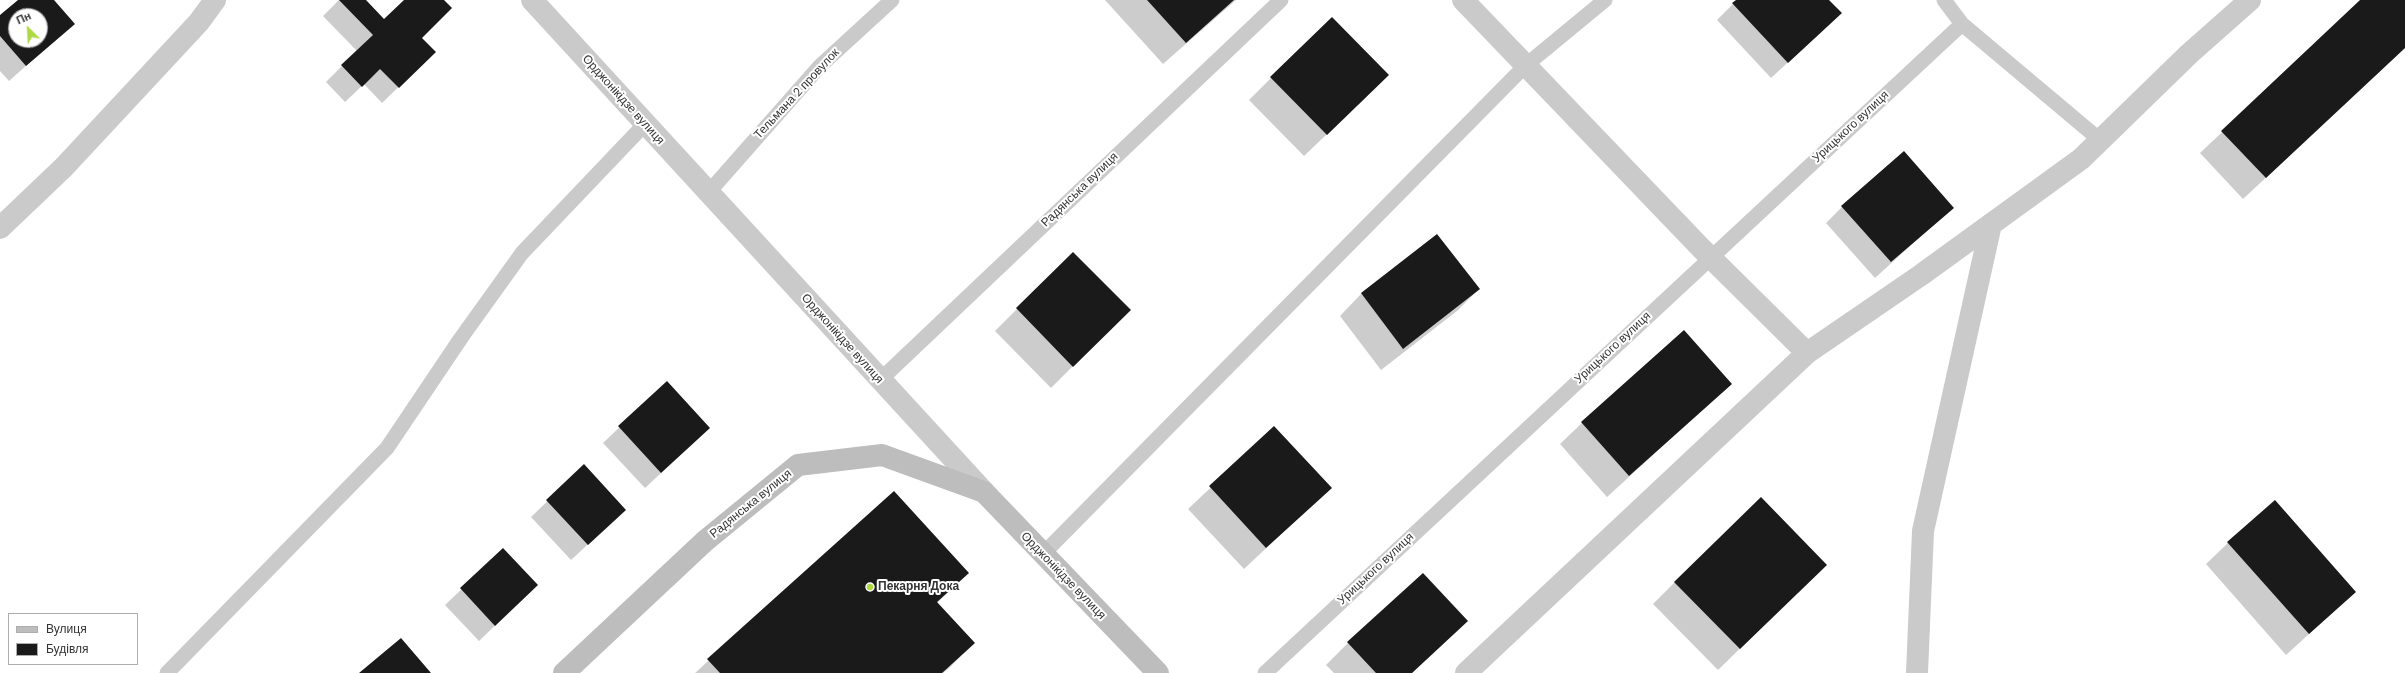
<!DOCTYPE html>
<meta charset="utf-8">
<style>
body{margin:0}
#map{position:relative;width:2405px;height:673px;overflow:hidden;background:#fff;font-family:"DM Sans",sans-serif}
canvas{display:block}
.legend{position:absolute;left:8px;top:613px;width:130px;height:52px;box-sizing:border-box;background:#fff;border:1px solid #adadad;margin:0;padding:5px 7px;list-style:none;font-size:12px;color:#333}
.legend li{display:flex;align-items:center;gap:8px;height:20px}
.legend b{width:20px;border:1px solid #adadad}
.north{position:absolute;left:8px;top:8px;width:40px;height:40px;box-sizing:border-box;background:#fff;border:1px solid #adadad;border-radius:50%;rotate:336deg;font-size:11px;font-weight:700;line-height:16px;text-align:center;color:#333}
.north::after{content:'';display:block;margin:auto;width:14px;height:18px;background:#add945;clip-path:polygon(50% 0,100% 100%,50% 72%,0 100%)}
</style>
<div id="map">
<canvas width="2405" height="673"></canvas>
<ul class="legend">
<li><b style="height:5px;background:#bdbdbd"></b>Вулиця</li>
<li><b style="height:11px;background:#1a1a1a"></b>Будівля</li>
</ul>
<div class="north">Пн</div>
</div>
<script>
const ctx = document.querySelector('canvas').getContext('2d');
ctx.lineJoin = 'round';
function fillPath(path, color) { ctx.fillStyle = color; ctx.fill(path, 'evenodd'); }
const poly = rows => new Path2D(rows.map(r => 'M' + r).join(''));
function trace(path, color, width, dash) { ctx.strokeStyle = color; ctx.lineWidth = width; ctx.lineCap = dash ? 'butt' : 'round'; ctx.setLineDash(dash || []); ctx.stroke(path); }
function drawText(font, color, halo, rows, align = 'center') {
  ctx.font = font + ' "DM Sans",sans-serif'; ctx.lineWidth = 4; ctx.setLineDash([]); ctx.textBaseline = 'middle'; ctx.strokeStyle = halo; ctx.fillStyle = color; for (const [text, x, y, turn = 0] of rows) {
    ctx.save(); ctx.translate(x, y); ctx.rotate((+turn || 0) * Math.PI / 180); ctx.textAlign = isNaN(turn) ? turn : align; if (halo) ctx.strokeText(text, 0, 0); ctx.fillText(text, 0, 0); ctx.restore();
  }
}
const shadow = poly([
 [19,0,53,0,73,24,9,81,0,71,0,16],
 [16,16,40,16,40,40,16,40],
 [339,0,364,0,384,21,406,0,442,0,420,38,418,68,382,103,364,84,345,102,326,82,357,51,323,16],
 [1105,0,1236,0,1163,64],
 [1737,0,1828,0,1824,29,1771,78,1717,20],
 [2362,0,2405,0,2405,48,2243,199,2200,153],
 [1271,78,1366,97,1304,156,1249,100],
 [1842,207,1952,208,1875,278,1826,223],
 [1437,235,1479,289,1457,311,1381,370,1340,316,1361,294],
 [1073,253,1129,310,1051,388,995,331],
 [667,382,709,428,645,488,603,443],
 [1731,384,1607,497,1560,444,1582,423],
 [1274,428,1330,488,1244,569,1188,509],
 [584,466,609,525,571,560,531,517],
 [894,492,968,573,937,603,974,643,948,669,943,673,695,673],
 [2228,543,2355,592,2286,655,2206,564],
 [503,550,537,585,479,641,445,605],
 [1675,582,1803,587,1718,670,1653,604],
 [1467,621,1412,673,1334,673,1326,665,1348,643]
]);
const building = poly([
 [18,0,54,0,75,24,26,66,0,36,0,15],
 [16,16,40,16,40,40,16,40],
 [339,0,366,0,384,19,404,0,444,0,452,8,422,38,436,52,399,88,380,69,362,87,341,65,373,35],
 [1147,0,1234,0,1186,43],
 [1736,0,1829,0,1842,13,1788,63,1732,3],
 [2360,0,2405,0,2405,48,2266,178,2221,131],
 [1332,17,1389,75,1327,135,1270,77],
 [1904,151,1954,208,1891,262,1841,206],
 [1437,234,1480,289,1403,349,1361,293],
 [1073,252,1131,310,1073,367,1016,308],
 [1684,330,1732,384,1629,476,1581,422],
 [667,381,710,428,661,473,618,426],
 [1274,426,1332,488,1266,548,1209,486],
 [584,464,626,510,588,545,546,500],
 [894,491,969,573,937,602,975,643,942,673,720,673,707,659],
 [1761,497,1827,565,1740,649,1674,582],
 [2275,500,2356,592,2309,634,2227,542],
 [503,548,538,585,495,626,460,588],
 [1423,573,1468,621,1412,673,1376,673,1347,642],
 [401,638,431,673,359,673]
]);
const lane = poly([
 [1944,0,1962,24,2100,140],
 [708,193,820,66,892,0],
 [879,381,1281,0],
 [1042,555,1525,66,1605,0],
 [167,673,387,448,461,338,522,253,645,124],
 [1265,673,1962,24]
]);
const street = poly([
 [532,0,984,492],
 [1463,0,1701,248,1807,353],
 [0,228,64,167,199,22,215,0],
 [1466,673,1807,353,1921,275,2081,159,2189,54,2250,0],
 [1917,673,1923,531,1991,224]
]);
const secondary = poly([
 [564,673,705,541,798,465,882,455,984,492,1158,673]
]);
const markers = [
 [870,587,4,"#add945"]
];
const streetNames = [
 ["Тельмана 2 провулок",797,94,-47],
 ["Орджонікідзе вулиця",623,100,48],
 ["Урицького вулиця",1851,127,-43],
 ["Радянська вулиця",1080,190,-44],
 ["Орджонікідзе вулиця",842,339,48],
 ["Урицького вулиця",1613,348,-43],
 ["Радянська вулиця",751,504,-39],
 ["Урицького вулиця",1376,569,-43],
 ["Орджонікідзе вулиця",1063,576,46]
];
const poiNames = [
 ["Пекарня Дока",878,587]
];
fillPath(shadow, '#0003');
fillPath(building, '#1a1a1a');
trace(lane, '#cacaca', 15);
trace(street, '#cacaca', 22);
trace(secondary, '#bdbdbd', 22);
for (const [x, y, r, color] of markers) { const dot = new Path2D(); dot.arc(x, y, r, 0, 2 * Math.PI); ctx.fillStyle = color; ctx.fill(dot); trace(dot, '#fff', 1.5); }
drawText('12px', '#333', '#fff', streetNames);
drawText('bold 12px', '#333', '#fff', poiNames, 'left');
</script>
